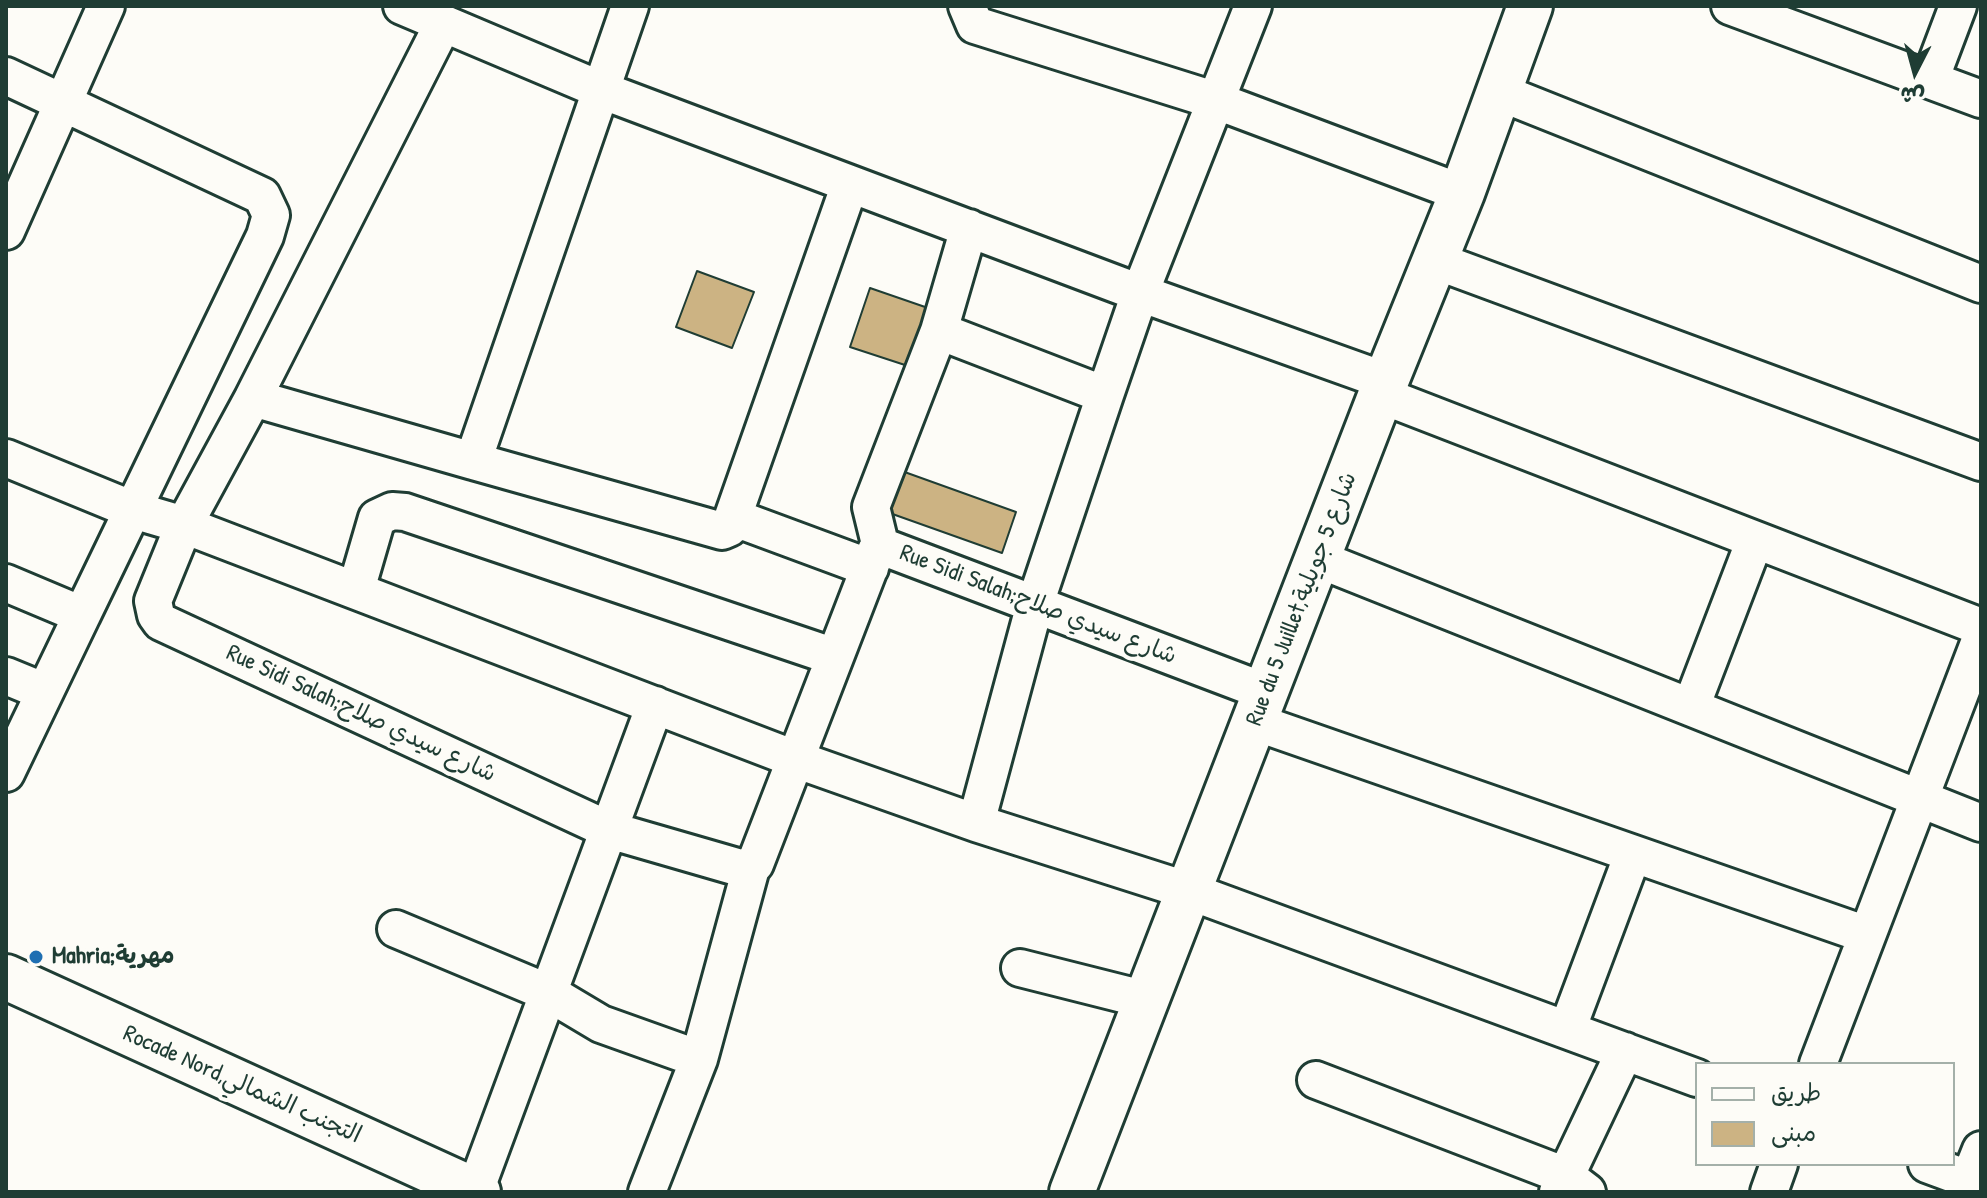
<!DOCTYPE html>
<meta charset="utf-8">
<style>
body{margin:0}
#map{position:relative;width:1987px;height:1198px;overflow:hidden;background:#fdfcf7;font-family:"Patrick Hand","Playpen Sans Arabic",sans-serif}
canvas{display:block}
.frame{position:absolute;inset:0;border:8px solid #1f3d34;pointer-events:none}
.legend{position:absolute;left:1695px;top:1062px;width:260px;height:104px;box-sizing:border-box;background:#fdfcf7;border:2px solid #a4b0a9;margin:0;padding:10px 14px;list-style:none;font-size:24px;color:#1f3d34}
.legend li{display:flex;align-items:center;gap:16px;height:40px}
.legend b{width:40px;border:2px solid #a4b0a9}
.north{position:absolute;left:1875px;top:32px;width:80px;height:80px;-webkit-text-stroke:6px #fdfcf7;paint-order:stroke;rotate:186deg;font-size:22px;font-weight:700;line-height:32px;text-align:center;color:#1f3d34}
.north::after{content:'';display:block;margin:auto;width:28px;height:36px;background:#1f3d34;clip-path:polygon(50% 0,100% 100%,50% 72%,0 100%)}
</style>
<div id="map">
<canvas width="1987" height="1198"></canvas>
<div class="frame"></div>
<ul class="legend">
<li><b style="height:10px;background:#fdfcf7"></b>طريق</li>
<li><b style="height:22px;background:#ccb383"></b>مبنى</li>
</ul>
<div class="north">ش</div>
</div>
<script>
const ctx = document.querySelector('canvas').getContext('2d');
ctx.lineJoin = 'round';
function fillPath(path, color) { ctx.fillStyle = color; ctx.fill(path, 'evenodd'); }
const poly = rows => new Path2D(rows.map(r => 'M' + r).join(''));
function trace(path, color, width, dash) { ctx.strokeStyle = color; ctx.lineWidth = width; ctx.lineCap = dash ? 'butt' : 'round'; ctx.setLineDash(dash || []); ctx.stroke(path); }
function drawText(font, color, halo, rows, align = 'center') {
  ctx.font = font + ' "Patrick Hand","Playpen Sans Arabic",sans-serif'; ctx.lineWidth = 8; ctx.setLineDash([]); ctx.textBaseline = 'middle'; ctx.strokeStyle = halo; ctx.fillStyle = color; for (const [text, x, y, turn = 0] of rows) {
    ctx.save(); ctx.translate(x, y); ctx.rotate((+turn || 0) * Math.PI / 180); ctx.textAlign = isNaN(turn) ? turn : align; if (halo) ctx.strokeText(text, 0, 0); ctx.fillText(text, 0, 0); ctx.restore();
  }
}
const building = poly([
 [697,271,754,292,732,348,676,327,697,271],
 [870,288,928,308,908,366,850,347,870,288],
 [899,470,1016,512,1002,553,884,511,899,470]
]);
const street = poly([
 [402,6,601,90,1140,293,1386,381],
 [630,6,473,461,253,398,184,525,153,601,156,615,161,622,609,830,744,869,751,868,755,864,876,551,881,548,889,549,1266,692],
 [967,6,975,25,1217,101,1462,193],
 [1253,6,1140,293,1105,395,1035,604,976,823,1189,891,1697,1078],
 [1730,6,1981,99],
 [6,76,262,196,271,215,265,236,82,615],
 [1930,80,1958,6],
 [1499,92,1981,284],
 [6,231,106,6],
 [1434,260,1981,462],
 [939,331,1105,395],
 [1381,395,1981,627],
 [253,398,443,24],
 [6,458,133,510,184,525,795,759,976,823],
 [473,461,722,531,729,528,850,184],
 [735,518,870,568],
 [881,548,871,507,939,331,969,228],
 [1318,559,1981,823],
 [6,583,82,615,6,773],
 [356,590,377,518,392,511,405,512,835,657],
 [6,676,45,692],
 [1691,707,1755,540],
 [1255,722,1867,935],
 [396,929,549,993,601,1024,699,1059],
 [1020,968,1147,1000],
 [1567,1030,1633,854],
 [1818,1064,1981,638],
 [1316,1080,1566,1176,1587,1192],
 [1927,1164,1981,1184],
 [1969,1180,1981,1150],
 [475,1191,655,705],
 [647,1192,699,1059,751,868],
 [1558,1192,1625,1051],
 [1769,1192,1779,1164]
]);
const secondary = poly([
 [6,977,478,1192],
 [1072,1192,1386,381,1462,193,1530,6]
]);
const markers = [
 [36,957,8,"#1f6fb2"]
];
const streetNames = [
 ["Rue du 5 Juillet,شارع 5 جويلية",1302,599,-69],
 ["Rue Sidi Salah;شارع سيدي صلاح",1038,605,21],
 ["Rue Sidi Salah;شارع سيدي صلاح",361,714,25],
 ["Rocade Nord,التجنب الشمالي",242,1085,24]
];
const poiNames = [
 ["Mahria;مهرية",52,957]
];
fillPath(building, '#ccb383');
trace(building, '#1f3d34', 2);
trace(street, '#1f3d34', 42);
trace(secondary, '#1f3d34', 50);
trace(street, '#fdfcf7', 36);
trace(secondary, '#fdfcf7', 44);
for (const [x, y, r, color] of markers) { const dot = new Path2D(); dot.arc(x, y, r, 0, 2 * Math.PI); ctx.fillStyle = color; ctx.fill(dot); trace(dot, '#fdfcf7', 3); }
drawText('24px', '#1f3d34', '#fdfcf7', streetNames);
drawText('bold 24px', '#1f3d34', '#fdfcf7', poiNames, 'left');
</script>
